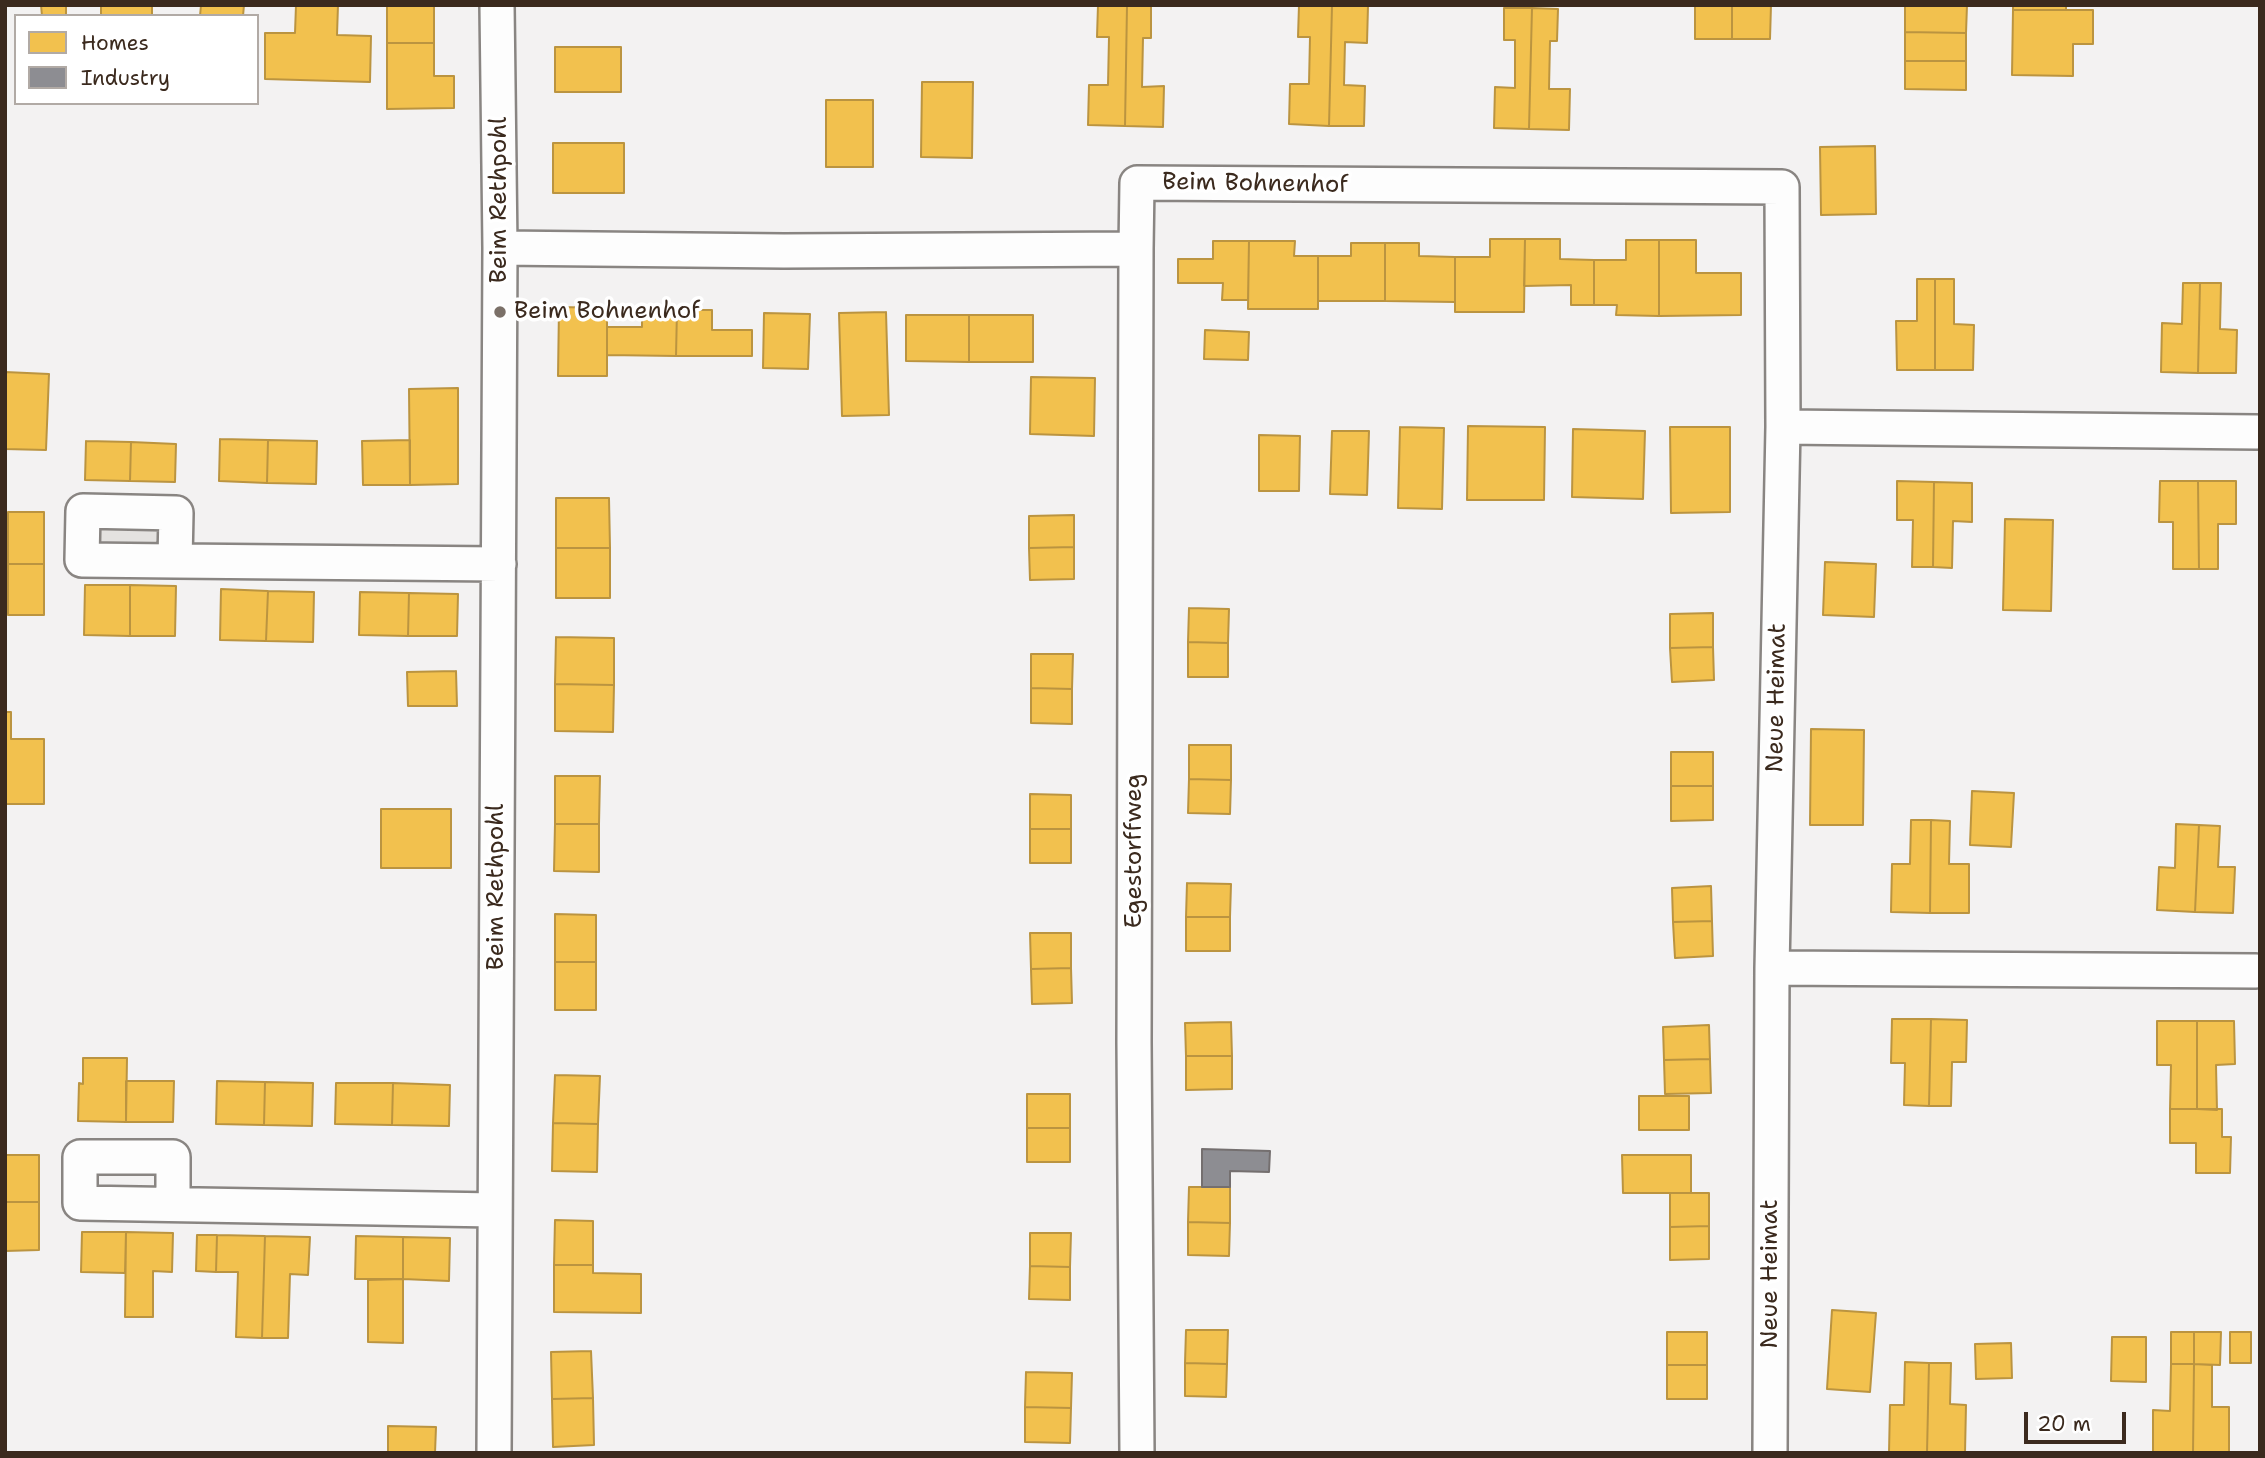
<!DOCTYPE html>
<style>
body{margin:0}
#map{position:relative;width:2265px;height:1458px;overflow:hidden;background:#f3f2f2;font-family:"Shantell Sans",sans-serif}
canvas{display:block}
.frame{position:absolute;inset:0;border:7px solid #3b2a1e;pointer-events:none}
.legend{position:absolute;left:14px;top:14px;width:245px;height:91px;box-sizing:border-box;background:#fff;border:2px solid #b1aaa5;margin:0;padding:9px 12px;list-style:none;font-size:21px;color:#3b2a1e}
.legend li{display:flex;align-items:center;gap:14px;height:35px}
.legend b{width:35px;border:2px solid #b1aaa5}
.scale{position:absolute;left:2024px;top:1412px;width:102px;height:32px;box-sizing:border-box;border:4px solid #3b2a1e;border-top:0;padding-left:9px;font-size:21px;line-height:24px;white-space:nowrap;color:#3b2a1e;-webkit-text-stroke:5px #fff;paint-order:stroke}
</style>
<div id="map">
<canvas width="2265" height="1458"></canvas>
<div class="frame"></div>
<ul class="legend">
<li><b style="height:19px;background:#f2c14e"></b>Homes</li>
<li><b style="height:19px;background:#8d8d92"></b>Industry</li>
</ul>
<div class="scale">20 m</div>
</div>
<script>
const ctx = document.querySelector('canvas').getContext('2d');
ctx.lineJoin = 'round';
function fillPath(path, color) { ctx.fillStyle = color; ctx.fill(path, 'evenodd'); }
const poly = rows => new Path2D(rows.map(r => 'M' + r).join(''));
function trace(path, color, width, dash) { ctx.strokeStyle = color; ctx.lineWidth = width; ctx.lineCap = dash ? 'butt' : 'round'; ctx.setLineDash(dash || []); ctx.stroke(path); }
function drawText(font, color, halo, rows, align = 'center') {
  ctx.font = font + ' "Shantell Sans",sans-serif'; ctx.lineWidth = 7; ctx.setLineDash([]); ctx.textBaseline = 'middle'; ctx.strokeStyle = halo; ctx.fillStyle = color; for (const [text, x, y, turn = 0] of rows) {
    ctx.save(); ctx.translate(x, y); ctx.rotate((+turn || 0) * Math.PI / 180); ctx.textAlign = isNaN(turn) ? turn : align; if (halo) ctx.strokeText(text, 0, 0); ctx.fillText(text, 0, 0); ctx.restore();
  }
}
const green = poly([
 [157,524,162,533,158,549,101,545,99,542,100,529,102,525]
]);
const homes = poly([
 [41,5,66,5,66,16,42,16,41,5],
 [101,5,152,5,152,16,101,16,101,5],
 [201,5,244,5,243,16,200,16,201,5],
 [296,5,338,5,337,35,371,36,370,82,265,79,265,33,295,33,296,5],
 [387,5,434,5,434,43,387,43,387,5],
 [1098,5,1127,6,1125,126,1088,125,1089,85,1108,85,1109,37,1097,37,1098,5],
 [1299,5,1332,6,1329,126,1289,124,1290,84,1309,84,1310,37,1298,37,1299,5],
 [1695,5,1732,5,1732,39,1695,39,1695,5],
 [1732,5,1771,5,1770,39,1732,39,1732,5],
 [1905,5,1967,5,1966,33,1905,32,1905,5],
 [2013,5,2066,5,2066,10,2013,10,2013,5],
 [1127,6,1151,6,1151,38,1143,38,1142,87,1164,86,1163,127,1125,126,1127,6],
 [1332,6,1368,6,1367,43,1345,42,1344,85,1365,86,1364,126,1329,126,1332,6],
 [1504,8,1532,8,1529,129,1494,128,1495,87,1515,88,1515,40,1504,40,1504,8],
 [1532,8,1558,9,1557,41,1550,41,1549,89,1570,89,1569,130,1529,129,1532,8],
 [2013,10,2093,10,2093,44,2073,44,2073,76,2012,75,2013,10],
 [1905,32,1966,33,1966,61,1905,61,1905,32],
 [387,43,434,43,434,76,454,76,454,108,387,109,387,43],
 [555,47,621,47,621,92,555,92,555,47],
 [1905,61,1966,61,1966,90,1905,89,1905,61],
 [922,82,973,82,972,158,921,157,922,82],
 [826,100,873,100,873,167,826,167,826,100],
 [553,143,624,143,624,193,553,193,553,143],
 [1875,146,1876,214,1821,215,1820,147,1875,146],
 [1490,239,1525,239,1524,312,1455,312,1455,257,1490,257,1490,239],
 [1525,239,1560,239,1560,259,1594,260,1594,305,1571,305,1571,285,1524,286,1525,239],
 [1626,240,1659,240,1659,316,1616,315,1617,305,1594,305,1594,260,1626,260,1626,240],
 [1659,240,1696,240,1696,273,1741,273,1741,315,1659,316,1659,240],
 [1213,241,1249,241,1248,300,1222,300,1223,283,1178,283,1178,259,1213,259,1213,241],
 [1249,241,1295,241,1294,256,1318,256,1318,309,1248,309,1249,241],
 [1351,243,1385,243,1385,301,1318,301,1318,256,1351,256,1351,243],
 [1385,243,1419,243,1419,256,1455,257,1455,302,1385,301,1385,243],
 [1917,279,1935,279,1935,370,1897,370,1896,321,1917,321,1917,279],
 [1935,279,1954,279,1954,324,1974,325,1973,370,1935,370,1935,279],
 [2183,283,2200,283,2198,373,2161,372,2162,323,2182,324,2183,283],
 [2200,283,2221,283,2220,329,2237,330,2236,373,2198,373,2200,283],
 [559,307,607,308,607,376,558,376,559,307],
 [642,309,677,310,676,356,607,355,607,327,642,327,642,309],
 [677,310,712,310,712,330,752,330,752,356,676,356,677,310],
 [886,312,889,415,842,416,839,313,886,312],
 [764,313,810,314,808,369,763,368,764,313],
 [906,315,969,315,969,362,906,361,906,315],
 [969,315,1033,315,1033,362,969,362,969,315],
 [1205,330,1249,332,1248,360,1204,359,1205,330],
 [5,372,49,374,46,450,5,449,5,372],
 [1031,377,1095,378,1094,436,1030,434,1031,377],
 [458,388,458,484,410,485,409,389,458,388],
 [1468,426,1545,427,1544,500,1467,500,1468,426],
 [1400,427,1444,428,1442,509,1398,508,1400,427],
 [1670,427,1730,427,1730,512,1671,513,1670,427],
 [1573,429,1645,431,1643,499,1572,497,1573,429],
 [1332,431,1369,431,1367,495,1330,494,1332,431],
 [1259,435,1300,436,1299,491,1259,491,1259,435],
 [220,439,268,440,267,483,219,481,220,439],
 [268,440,317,441,316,484,267,483,268,440],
 [410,440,410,485,363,485,362,441,410,440],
 [86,441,131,442,130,481,85,480,86,441],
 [131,442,176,444,175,482,130,481,131,442],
 [1897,481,1934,482,1933,567,1912,567,1913,520,1897,520,1897,481],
 [2160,481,2198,481,2199,569,2173,569,2173,522,2159,522,2160,481],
 [2198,481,2236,481,2236,524,2218,524,2218,569,2199,569,2198,481],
 [1934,482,1972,483,1972,522,1953,521,1952,568,1933,567,1934,482],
 [556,498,609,498,610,548,556,548,556,498],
 [8,512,44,512,44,564,8,564,8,512],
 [1074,515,1074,547,1029,548,1029,516,1074,515],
 [2005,519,2053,520,2051,611,2003,610,2005,519],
 [1074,547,1074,579,1030,580,1029,548,1074,547],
 [556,548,610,548,610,598,556,598,556,548],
 [1825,562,1876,564,1874,617,1823,615,1825,562],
 [8,564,44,564,44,615,8,615,8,564],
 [85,585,130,585,130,636,84,635,85,585],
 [130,585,176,586,175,636,130,636,130,585],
 [221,589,268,591,266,641,220,640,221,589],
 [268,591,314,592,313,642,266,641,268,591],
 [360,592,409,593,408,636,359,635,360,592],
 [409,593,458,594,457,636,408,636,409,593],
 [1189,608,1229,609,1228,643,1188,642,1189,608],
 [1713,613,1713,647,1670,648,1670,614,1713,613],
 [556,637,614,638,614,685,555,684,556,637],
 [1188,642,1228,643,1228,677,1188,677,1188,642],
 [1713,647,1714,680,1672,682,1670,648,1713,647],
 [1031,654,1073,654,1072,689,1031,688,1031,654],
 [456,671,457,706,408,706,407,672,456,671],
 [555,684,614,685,613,732,555,731,555,684],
 [1031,688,1072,689,1072,724,1031,723,1031,688],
 [5,712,11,712,11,739,44,739,44,804,5,804,5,712],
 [1811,729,1864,730,1863,825,1810,825,1811,729],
 [1189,745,1231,745,1231,780,1189,779,1189,745],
 [1671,752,1713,752,1713,786,1671,786,1671,752],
 [555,776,600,776,599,824,555,824,555,776],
 [1189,779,1231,780,1230,814,1188,813,1189,779],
 [1671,786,1713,786,1713,820,1671,821,1671,786],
 [1972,791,2014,793,2011,847,1970,845,1972,791],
 [1030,794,1071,795,1071,829,1030,829,1030,794],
 [381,809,451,809,451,868,381,868,381,809],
 [1911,820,1931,820,1930,913,1891,912,1892,864,1910,864,1911,820],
 [1931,820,1950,821,1949,864,1969,864,1969,913,1930,913,1931,820],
 [555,824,599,824,599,872,554,871,555,824],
 [2176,824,2199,825,2195,912,2157,910,2159,867,2175,868,2176,824],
 [2199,825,2220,826,2218,867,2235,867,2233,913,2195,912,2199,825],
 [1030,829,1071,829,1071,863,1030,863,1030,829],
 [1187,883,1231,884,1230,917,1186,917,1187,883],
 [1711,886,1712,921,1673,922,1672,888,1711,886],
 [555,914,596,915,596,962,555,962,555,914],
 [1186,917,1230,917,1230,951,1186,951,1186,917],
 [1712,921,1713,956,1675,958,1673,922,1712,921],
 [1030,933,1071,933,1071,968,1031,969,1030,933],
 [555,962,596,962,596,1010,555,1010,555,962],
 [1071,968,1072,1003,1032,1004,1031,969,1071,968],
 [1892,1019,1931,1019,1929,1106,1904,1105,1905,1063,1891,1063,1892,1019],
 [1931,1019,1967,1020,1966,1062,1952,1062,1951,1106,1929,1106,1931,1019],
 [2157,1021,2197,1021,2197,1109,2170,1109,2171,1065,2157,1065,2157,1021],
 [2197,1021,2234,1021,2235,1064,2216,1065,2217,1110,2197,1109,2197,1021],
 [1231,1022,1232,1056,1186,1056,1185,1023,1231,1022],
 [1709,1025,1710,1059,1664,1060,1663,1027,1709,1025],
 [1186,1056,1232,1056,1232,1089,1186,1090,1186,1056],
 [83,1058,127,1058,126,1122,78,1121,79,1083,83,1084,83,1058],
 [1710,1059,1711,1093,1665,1094,1664,1060,1710,1059],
 [555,1075,600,1076,598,1124,553,1123,555,1075],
 [126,1081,174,1081,173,1122,126,1122,126,1081],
 [217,1081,265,1082,264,1125,216,1124,217,1081],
 [265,1082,313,1083,312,1126,264,1125,265,1082],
 [336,1083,393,1083,392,1125,335,1124,336,1083],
 [393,1083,450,1085,449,1126,392,1125,393,1083],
 [1027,1094,1070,1094,1070,1128,1027,1128,1027,1094],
 [1639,1096,1689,1096,1689,1130,1639,1130,1639,1096],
 [2170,1109,2222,1109,2222,1137,2231,1137,2230,1173,2196,1173,2196,1143,2170,1143,2170,1109],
 [553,1123,598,1124,597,1172,552,1171,553,1123],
 [1027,1128,1070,1128,1070,1162,1027,1162,1027,1128],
 [5,1155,39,1155,39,1202,5,1202,5,1155],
 [1622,1155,1691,1155,1691,1193,1623,1193,1622,1155],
 [1189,1187,1230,1187,1230,1223,1188,1222,1189,1187],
 [1670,1193,1709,1193,1709,1226,1670,1227,1670,1193],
 [5,1202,39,1202,39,1250,5,1251,5,1202],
 [555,1220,593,1221,593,1265,554,1265,555,1220],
 [1188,1222,1230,1223,1229,1256,1188,1255,1188,1222],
 [1709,1226,1709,1259,1670,1260,1670,1227,1709,1226],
 [82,1232,126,1232,125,1273,81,1272,82,1232],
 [126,1232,173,1233,172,1272,153,1271,153,1317,125,1317,126,1232],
 [1030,1233,1071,1233,1070,1267,1030,1266,1030,1233],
 [197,1235,217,1235,216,1272,196,1271,197,1235],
 [217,1235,265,1236,262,1338,236,1337,238,1272,216,1272,217,1235],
 [265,1236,310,1237,308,1275,290,1274,288,1338,262,1338,265,1236],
 [356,1236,403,1237,403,1279,355,1279,356,1236],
 [403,1237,450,1238,449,1281,403,1279,403,1237],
 [554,1265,593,1265,593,1273,641,1274,641,1313,554,1312,554,1265],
 [1030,1266,1070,1267,1070,1300,1029,1299,1030,1266],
 [403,1279,403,1343,368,1342,368,1280,403,1279],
 [1832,1310,1876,1313,1870,1392,1827,1389,1832,1310],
 [1186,1330,1228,1330,1227,1364,1185,1363,1186,1330],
 [1667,1332,1707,1332,1707,1365,1667,1365,1667,1332],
 [2171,1332,2194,1332,2194,1364,2171,1364,2171,1332],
 [2194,1332,2221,1332,2220,1365,2194,1364,2194,1332],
 [2230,1332,2251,1332,2251,1363,2230,1363,2230,1332],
 [2112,1337,2146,1337,2146,1382,2111,1381,2112,1337],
 [2011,1343,2012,1378,1976,1379,1975,1344,2011,1343],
 [591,1351,593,1398,552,1399,551,1352,591,1351],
 [1905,1362,1929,1363,1927,1453,1889,1453,1890,1405,1904,1405,1905,1362],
 [1185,1363,1227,1364,1226,1397,1185,1396,1185,1363],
 [1929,1363,1951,1363,1950,1404,1966,1405,1965,1453,1927,1453,1929,1363],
 [2171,1364,2194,1364,2193,1453,2153,1453,2153,1410,2170,1411,2171,1364],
 [2194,1364,2212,1365,2212,1407,2229,1407,2229,1453,2193,1453,2194,1364],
 [1667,1365,1707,1365,1707,1399,1667,1399,1667,1365],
 [1026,1372,1072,1373,1071,1408,1025,1407,1026,1372],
 [593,1398,594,1445,553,1447,552,1399,593,1398],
 [1025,1407,1071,1408,1070,1443,1025,1442,1025,1407],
 [388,1426,436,1427,435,1453,388,1453,388,1426]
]);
const industry = poly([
 [1202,1149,1270,1151,1269,1172,1230,1171,1230,1187,1202,1187,1202,1149]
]);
const street = poly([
 [500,248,784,251,1136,249,1137,183,1782,187,1783,427,1772,968,1770,1453],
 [1136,249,1134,1042,1137,1453],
 [1783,427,2257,432],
 [175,561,176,513,83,511,82,560,175,561,499,564],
 [1772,968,2256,971],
 [173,1203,173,1157,80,1157,80,1203,495,1210],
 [494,1453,500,248,497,5]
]);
const markers = [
 [500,312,7,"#7b7068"]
];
const streetNames = [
 ["Beim Bohnenhof",1255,184,1],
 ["Beim Rethpohl",500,200,-90],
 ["Neue Heimat",1777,698,-89],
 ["Egestorffweg",1135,851,-90],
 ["Beim Rethpohl",497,887,-90],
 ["Neue Heimat",1771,1274,-90]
];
const poiNames = [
 ["Beim Bohnenhof",514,312]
];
fillPath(green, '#e4e2e0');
fillPath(homes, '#f2c14e');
trace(homes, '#bb9440', 2);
fillPath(industry, '#8d8d92');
trace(industry, '#746f6f', 2);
trace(street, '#898582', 38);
trace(street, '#fdfdfd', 33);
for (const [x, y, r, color] of markers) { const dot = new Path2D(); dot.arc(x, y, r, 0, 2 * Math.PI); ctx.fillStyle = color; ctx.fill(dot); trace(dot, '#fff', 2.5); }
drawText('24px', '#3b2a1e', '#fff', streetNames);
drawText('24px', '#3b2a1e', '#fff', poiNames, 'left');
</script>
